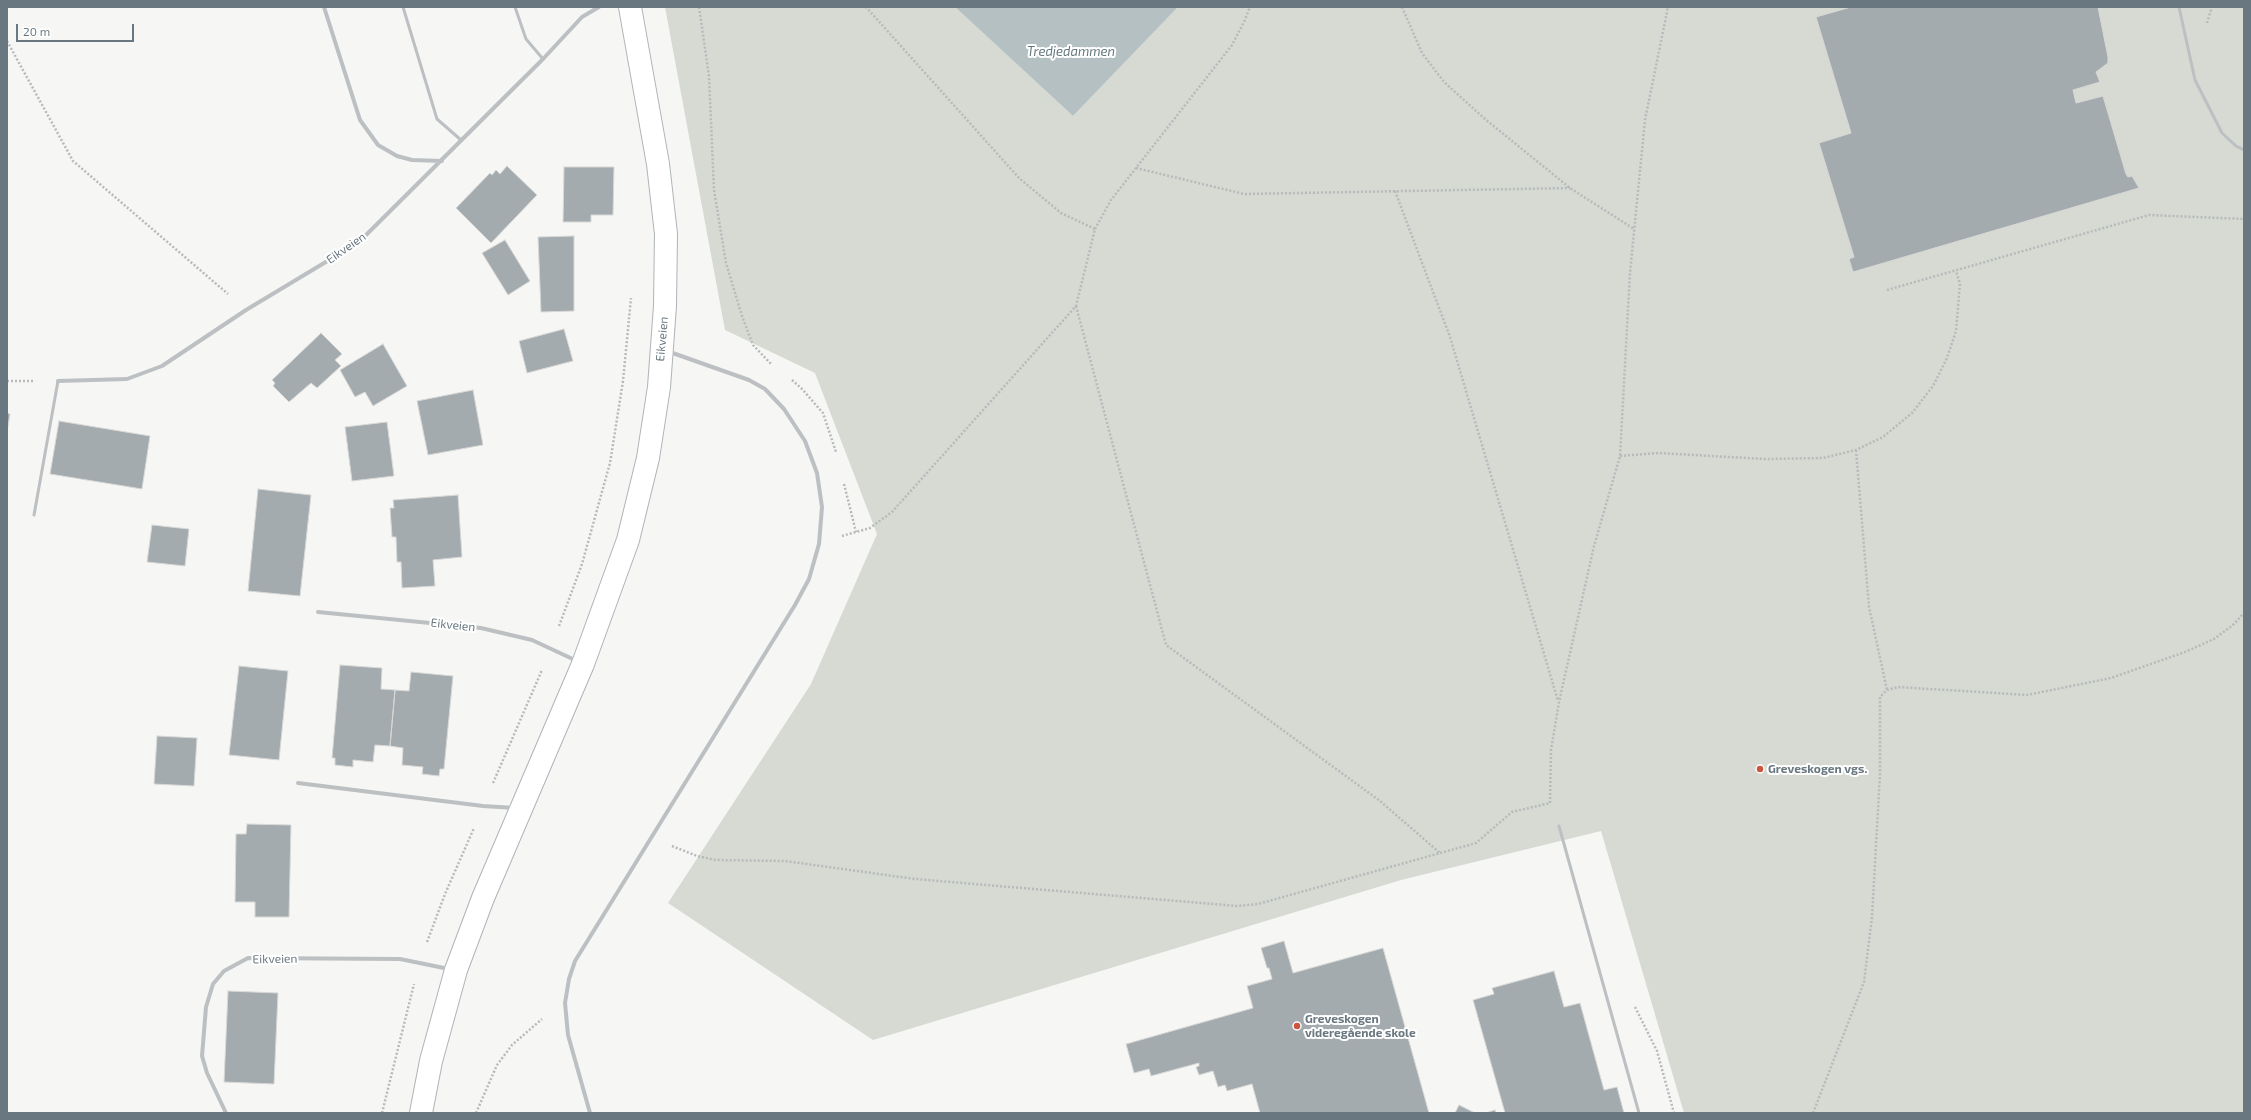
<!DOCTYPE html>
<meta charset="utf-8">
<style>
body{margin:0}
#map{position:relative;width:2251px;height:1120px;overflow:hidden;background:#f6f6f4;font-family:"Exo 2",sans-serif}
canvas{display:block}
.frame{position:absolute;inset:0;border:8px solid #697880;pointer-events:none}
.scale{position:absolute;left:16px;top:24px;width:118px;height:18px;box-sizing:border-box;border:2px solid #697880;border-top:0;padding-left:5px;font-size:12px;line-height:14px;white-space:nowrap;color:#697880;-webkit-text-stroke:3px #fff;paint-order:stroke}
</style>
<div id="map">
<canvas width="2251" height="1120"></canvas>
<div class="frame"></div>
<div class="scale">20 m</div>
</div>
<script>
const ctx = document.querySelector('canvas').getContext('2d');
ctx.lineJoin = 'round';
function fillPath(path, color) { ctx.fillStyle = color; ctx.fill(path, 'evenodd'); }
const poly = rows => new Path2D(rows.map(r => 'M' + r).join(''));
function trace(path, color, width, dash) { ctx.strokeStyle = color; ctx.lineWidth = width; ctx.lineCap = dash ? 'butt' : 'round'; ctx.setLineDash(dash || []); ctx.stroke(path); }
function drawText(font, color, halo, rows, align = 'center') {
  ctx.font = font + ' "Exo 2",sans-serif'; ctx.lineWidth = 4; ctx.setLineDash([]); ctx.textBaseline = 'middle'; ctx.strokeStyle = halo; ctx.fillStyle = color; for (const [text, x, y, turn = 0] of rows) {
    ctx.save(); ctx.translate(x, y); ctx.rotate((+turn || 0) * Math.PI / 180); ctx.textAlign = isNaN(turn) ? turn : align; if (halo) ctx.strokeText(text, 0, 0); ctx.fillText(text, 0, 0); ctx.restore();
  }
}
const green = poly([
 [665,7,955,7,1073,116,1178,7,2244,7,2244,1113,1684,1113,1601,831,1401,880,873,1040,668,903,811,684,877,534,815,373,725,330]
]);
const water = poly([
 [955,7,1178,7,1073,116]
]);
const building = poly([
 [1851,7,2098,7,2108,57,2108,63,2096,72,2100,82,2073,90,2076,103,2103,96,2126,174,2128,177,2132,176,2139,188,1853,272,1849,259,1854,257,1819,143,1851,133,1816,17,1851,7],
 [507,166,537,195,491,243,456,208,490,173,492,175,496,170,500,174,507,166],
 [564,167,614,167,613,215,591,215,591,222,563,222,564,167],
 [574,236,574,311,541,312,538,237,574,236],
 [505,240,530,281,508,295,482,253,505,240],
 [564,329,573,361,527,373,519,341,564,329],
 [321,333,342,354,335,360,341,366,317,388,311,383,289,402,273,386,275,383,272,380,321,333],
 [383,344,407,386,373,406,365,392,355,397,340,370,383,344],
 [473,390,483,445,428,455,417,401,473,390],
 [7,413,10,414,7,432,7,413],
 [59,421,150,436,142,489,50,474,59,421],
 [387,422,394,476,352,481,345,427,387,422],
 [258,489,311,495,300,596,248,591,258,489],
 [458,495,462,557,433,560,435,586,402,588,401,562,397,562,396,537,392,537,390,508,394,508,393,500,458,495],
 [152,525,189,529,185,566,147,562,152,525],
 [340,665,382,668,381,689,395,690,390,746,375,745,373,762,353,760,353,767,335,765,335,758,332,758,340,665],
 [239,666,288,671,279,760,229,755,239,666],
 [411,672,453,676,444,769,440,769,439,776,422,774,423,767,402,765,403,748,390,746,395,690,409,691,411,672],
 [157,736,197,738,194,786,154,784,157,736],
 [247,824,291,825,289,917,255,917,255,902,235,902,236,834,246,834,247,824],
 [1284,941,1293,973,1383,948,1429,1113,1260,1113,1252,1084,1227,1091,1225,1085,1218,1087,1213,1071,1199,1075,1196,1067,1199,1066,1199,1063,1151,1076,1149,1069,1134,1073,1126,1044,1253,1008,1247,986,1272,979,1269,968,1267,968,1261,948,1284,941],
 [1554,971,1564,1007,1580,1003,1604,1090,1617,1087,1624,1113,1505,1113,1473,1000,1494,994,1492,988,1554,971],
 [228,991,278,993,274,1084,224,1082,228,991],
 [1459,1105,1475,1113,1455,1113,1459,1105],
 [1495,1110,1496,1113,1485,1113,1495,1110]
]);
const path = poly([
 [699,7,709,76,714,190,726,263,742,316,753,345,772,365],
 [1402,7,1422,53,1444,82,1485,119,1570,188,1634,229],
 [2207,23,2212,7],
 [7,41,73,161,228,294],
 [1136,168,1244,194,1570,188],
 [1395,191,1450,337,1558,701],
 [1095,229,1111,200,1232,45,1244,22,1250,7],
 [1887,290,2149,215,2244,219],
 [1076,306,1166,645,1380,801,1440,853],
 [792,380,802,389,823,413,836,452],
 [7,381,35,381],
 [1856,450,1869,607,1887,690],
 [1620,456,1658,453,1765,459,1823,458,1856,450,1883,437,1912,413,1933,386,1947,358,1956,331,1960,284,1956,271],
 [844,484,856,532],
 [842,536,870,528,892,512,1076,306,1095,229,1061,213,1019,178,866,7],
 [559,626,582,564,610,463,623,381,631,298],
 [493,783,542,670],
 [1550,803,1551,750,1559,702,1594,546,1620,456,1630,273,1645,120,1668,7],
 [672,846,697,856,716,860,785,861,915,879,1237,906,1258,904,1476,843,1512,812,1550,803],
 [427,942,445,894,474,828],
 [1635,1007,1657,1051,1674,1113],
 [382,1113,414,984],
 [476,1113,497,1065,512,1045,542,1019],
 [1813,1113,1864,982,1872,917,1880,774,1880,697,1887,690,1898,687,2027,695,2111,678,2185,652,2214,639,2233,625,2244,613]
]);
const lane = poly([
 [403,7,437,119,461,140],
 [515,7,526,39,543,59],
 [2179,7,2195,80,2222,133,2236,146,2244,150],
 [34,515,58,381],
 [1559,826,1639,1113]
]);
const street = poly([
 [324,7,360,120,378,145,397,156,412,160,442,161],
 [58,381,127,379,162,366,246,310,359,242,543,59,582,17,599,7],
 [318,612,481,628,532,640,577,661],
 [298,783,483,806,515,808],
 [226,1113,207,1073,202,1056,206,1007,213,984,224,971,248,958,400,959,449,969],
 [590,1113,568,1035,565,1003,569,979,575,961,795,605,809,579,819,544,822,507,817,473,805,441,784,409,765,389,749,380,667,351]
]);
const secondary = poly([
 [421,1113,431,1061,456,970,483,898,583,664,628,540,648,458,659,387,665,306,666,234,658,164,630,7]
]);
const markers = [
 [1760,769,4,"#cc553e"],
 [1297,1026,4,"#cc553e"]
];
const streetNames = [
 ["Eikveien",346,248,-35],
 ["Eikveien",662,339,-85],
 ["Eikveien",453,625,6],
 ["Eikveien",275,959,-1]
];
const poiNames = [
 ["Greveskogen vgs.",1768,769],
 ["Greveskogen",1305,1019],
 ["videregående skole",1305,1033]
];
const waterNames = [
 ["Tredjedammen",1071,52]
];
fillPath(green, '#d6dad3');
fillPath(water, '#b5c0c3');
fillPath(building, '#a4abaf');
trace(building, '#d8d8d6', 1);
trace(secondary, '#aeb4b7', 24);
trace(path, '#b6babb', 2.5, [2, 2]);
trace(lane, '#bcc0c2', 3);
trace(street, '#bcc0c2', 4);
trace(secondary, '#fff', 22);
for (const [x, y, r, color] of markers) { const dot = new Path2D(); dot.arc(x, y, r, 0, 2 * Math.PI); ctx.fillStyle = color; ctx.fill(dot); trace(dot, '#fff', 1.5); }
drawText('12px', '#697880', '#fff', streetNames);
drawText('bold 12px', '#697880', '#fff', poiNames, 'left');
drawText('italic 13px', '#65787d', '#fff', waterNames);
</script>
